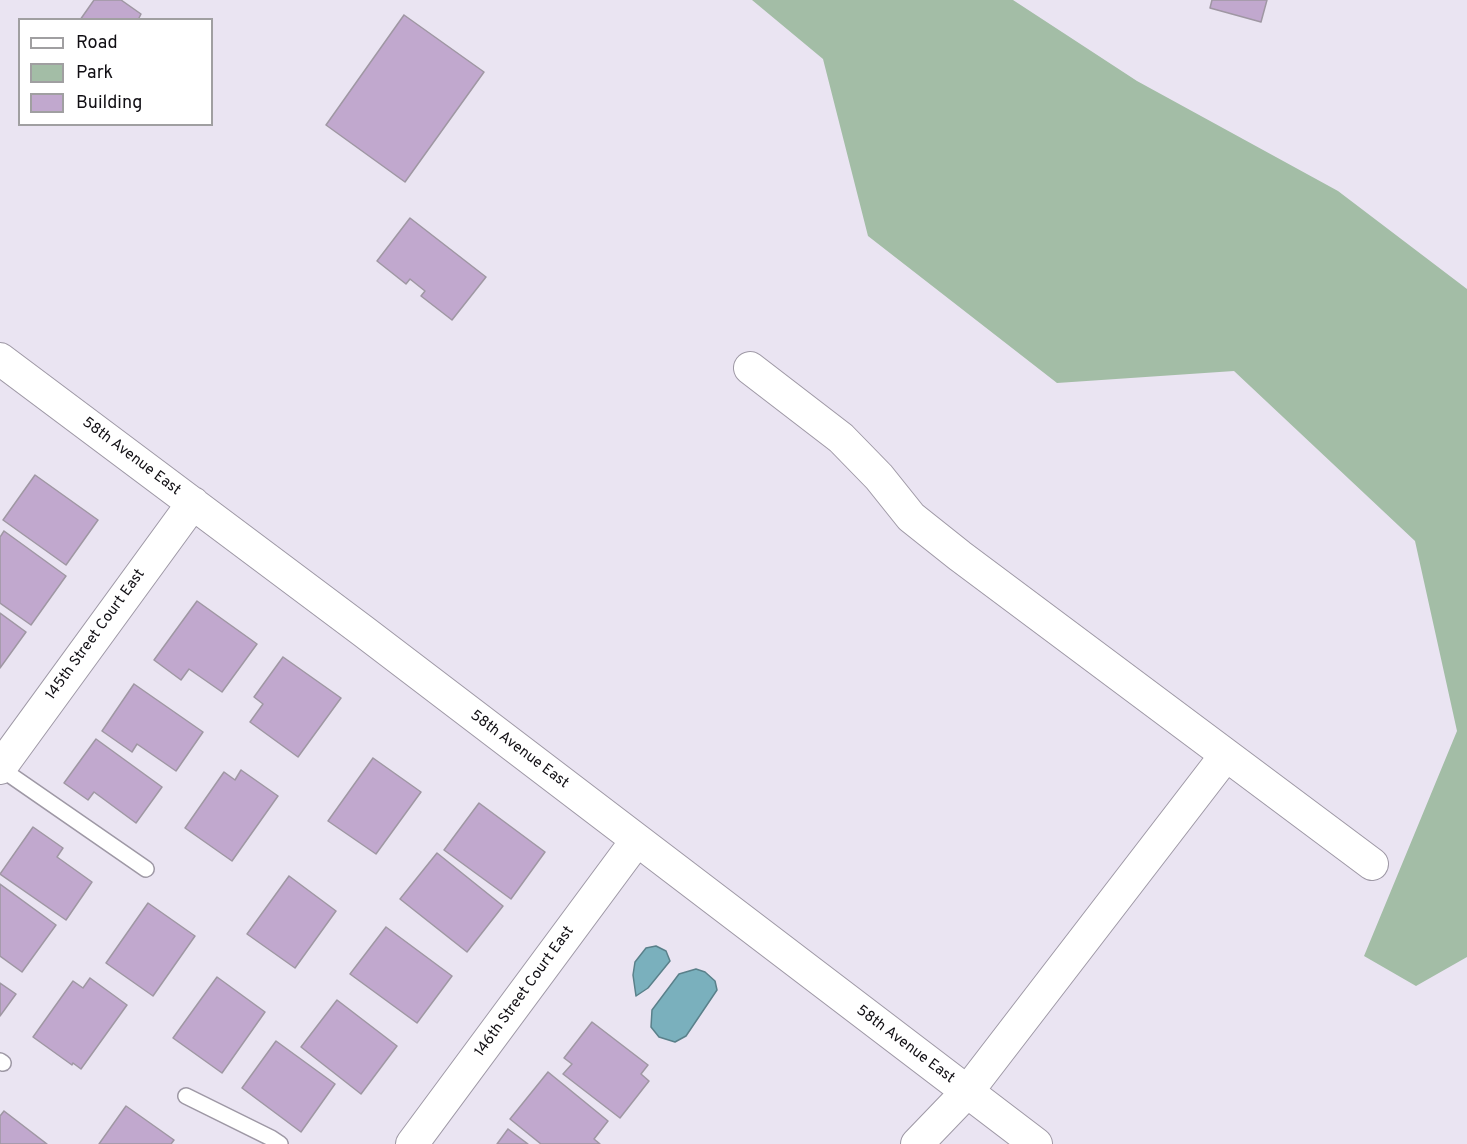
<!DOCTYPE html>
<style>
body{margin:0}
#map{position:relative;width:1467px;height:1144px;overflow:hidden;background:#eae4f2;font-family:Overpass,sans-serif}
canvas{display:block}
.legend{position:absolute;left:18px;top:18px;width:195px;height:108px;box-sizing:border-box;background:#fff;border:2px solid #a09fa1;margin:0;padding:8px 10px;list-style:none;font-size:18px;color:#110f14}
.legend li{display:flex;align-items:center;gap:12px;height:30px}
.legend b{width:30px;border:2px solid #a09fa1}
</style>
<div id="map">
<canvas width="1467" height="1144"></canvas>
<ul class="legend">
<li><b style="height:8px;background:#fff"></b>Road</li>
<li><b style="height:16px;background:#a3bda6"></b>Park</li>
<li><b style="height:16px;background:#c1a8ce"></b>Building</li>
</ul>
</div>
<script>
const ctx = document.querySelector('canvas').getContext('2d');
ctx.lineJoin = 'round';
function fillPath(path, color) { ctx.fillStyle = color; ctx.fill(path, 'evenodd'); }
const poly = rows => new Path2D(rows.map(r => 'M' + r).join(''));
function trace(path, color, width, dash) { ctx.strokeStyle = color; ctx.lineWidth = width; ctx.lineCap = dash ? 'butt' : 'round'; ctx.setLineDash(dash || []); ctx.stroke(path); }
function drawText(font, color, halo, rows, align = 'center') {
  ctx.font = font + ' Overpass,sans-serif'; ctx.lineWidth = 5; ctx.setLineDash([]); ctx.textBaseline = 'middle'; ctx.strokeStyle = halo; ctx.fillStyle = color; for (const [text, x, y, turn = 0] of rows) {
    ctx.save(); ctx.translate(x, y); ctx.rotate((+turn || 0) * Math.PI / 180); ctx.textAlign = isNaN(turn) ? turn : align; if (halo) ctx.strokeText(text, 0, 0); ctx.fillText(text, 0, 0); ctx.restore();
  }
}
const green = poly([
 [752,0,1013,0,1137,81,1338,191,1467,289,1467,957,1416,986,1364,956,1457,731,1415,541,1234,371,1057,383,868,236,823,59]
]);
const water = poly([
 [656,946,666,951,670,961,648,988,636,996,633,975,635,962,646,948,656,946],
 [696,969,705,972,715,981,717,990,686,1036,675,1042,659,1037,651,1027,652,1010,679,974,696,969]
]);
const building = poly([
 [94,0,121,0,141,14,138,20,80,20,94,0],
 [1212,0,1267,0,1261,22,1210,8,1212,0],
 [404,15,484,72,405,182,326,125,404,15],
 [410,218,486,277,452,320,421,296,425,291,410,279,406,284,377,261,410,218],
 [35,475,98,520,66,565,3,520,35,475],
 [4,531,66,576,31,625,0,603,0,537,4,531],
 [197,601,257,644,222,692,189,669,181,680,154,660,197,601],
 [0,613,26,632,0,668,0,613],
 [283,657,341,698,298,757,250,722,263,704,254,697,283,657],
 [134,684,203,732,176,771,137,744,132,752,102,731,134,684],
 [96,739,162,787,136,823,94,792,88,800,64,783,96,739],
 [373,758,421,792,376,854,328,821,373,758],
 [241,770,278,796,232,861,185,828,224,772,235,780,241,770],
 [479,803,545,852,511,899,444,850,479,803],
 [33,827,63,848,57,857,92,882,66,920,0,874,33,827],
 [437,853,503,906,467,952,400,899,437,853],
 [289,876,336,911,295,968,247,934,289,876],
 [0,884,56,925,22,972,0,956,0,884],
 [148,903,195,936,153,996,106,963,148,903],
 [386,927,452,976,417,1023,350,974,386,927],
 [217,977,265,1012,222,1073,173,1038,217,977],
 [90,978,127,1005,81,1069,73,1063,72,1065,33,1037,73,981,83,988,90,978],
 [0,983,16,994,0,1016,0,983],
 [337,1000,397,1046,361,1094,301,1047,337,1000],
 [592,1022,648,1065,641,1074,649,1081,620,1118,563,1074,572,1064,564,1058,592,1022],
 [276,1041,335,1084,301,1132,242,1088,276,1041],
 [548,1072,608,1121,594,1139,600,1144,541,1144,510,1119,548,1072],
 [126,1106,174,1140,171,1144,99,1144,126,1106],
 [4,1111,47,1144,0,1144,0,1116,4,1111],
 [508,1129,528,1144,497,1144,508,1129]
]);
const service = poly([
 [0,768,146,869],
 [0,1061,3,1063],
 [186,1096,271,1138,280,1144]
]);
const minor = poly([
 [0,359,363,631,1036,1144],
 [750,368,841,438,879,477,911,517,960,556,1372,864],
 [0,768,193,503],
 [412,1144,637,840],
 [917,1144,967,1092,1226,755]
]);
const streetNames = [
 ["58th Avenue East",131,457,37],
 ["145th Street Court East",96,635,-54],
 ["58th Avenue East",519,750,37],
 ["146th Street Court East",525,992,-54],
 ["58th Avenue East",905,1045,37]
];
fillPath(green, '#a3bda6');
fillPath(water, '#7ab0bd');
trace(water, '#5a808a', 1.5);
fillPath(building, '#c1a8ce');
trace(building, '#9f97a3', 1.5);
trace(service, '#9e98a5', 18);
trace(minor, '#9e98a5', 34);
trace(service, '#fff', 15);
trace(minor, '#fff', 32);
drawText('15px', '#110f14', '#fff', streetNames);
</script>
